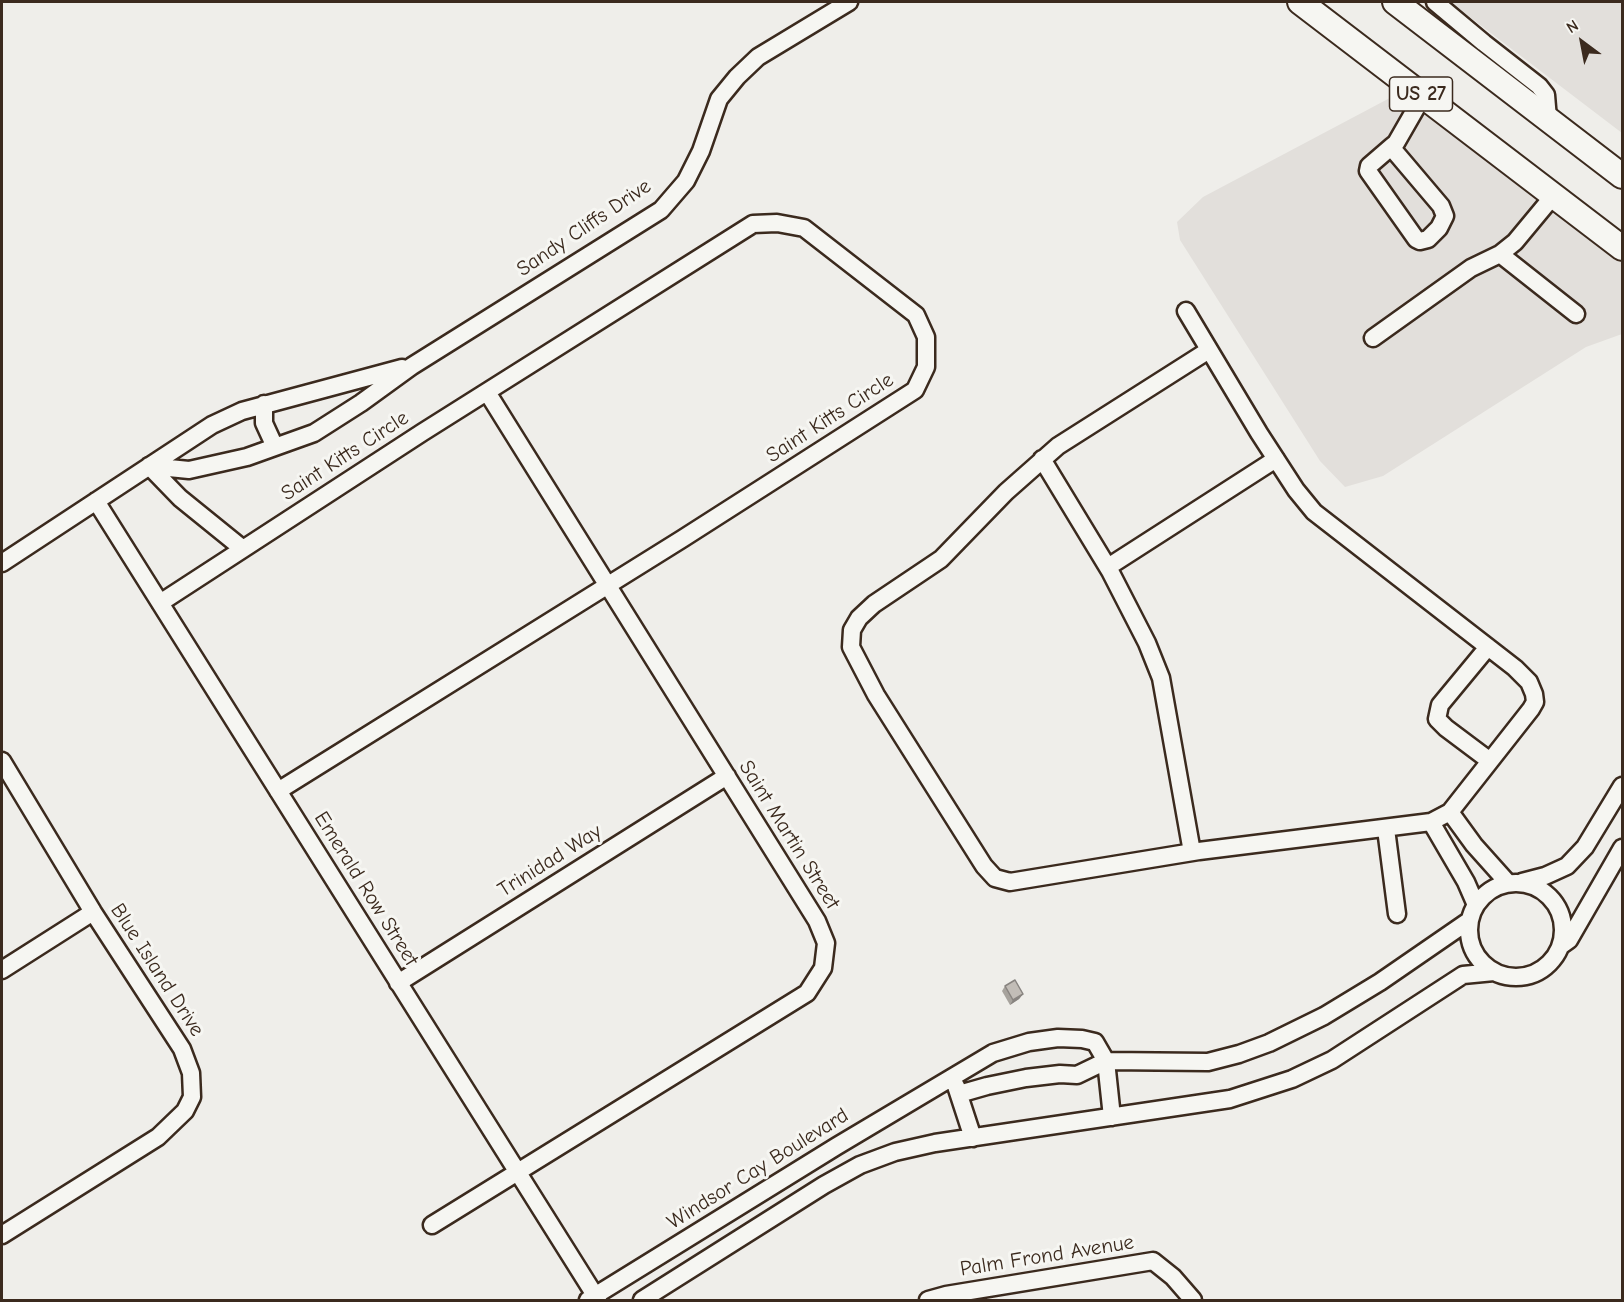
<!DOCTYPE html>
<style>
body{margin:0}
#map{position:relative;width:1624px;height:1302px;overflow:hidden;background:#efeeea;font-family:"Comic Neue",sans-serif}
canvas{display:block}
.frame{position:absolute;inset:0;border:3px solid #3b2a1e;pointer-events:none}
.north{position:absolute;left:1552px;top:12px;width:60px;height:60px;-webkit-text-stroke:4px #f6f6f2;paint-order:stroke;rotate:328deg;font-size:16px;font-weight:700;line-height:24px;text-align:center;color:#3b2a1e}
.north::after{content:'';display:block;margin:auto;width:21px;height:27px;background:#3b2a1e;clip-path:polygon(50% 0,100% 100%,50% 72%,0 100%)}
</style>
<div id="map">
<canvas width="1624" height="1302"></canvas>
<div class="frame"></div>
<div class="north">N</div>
</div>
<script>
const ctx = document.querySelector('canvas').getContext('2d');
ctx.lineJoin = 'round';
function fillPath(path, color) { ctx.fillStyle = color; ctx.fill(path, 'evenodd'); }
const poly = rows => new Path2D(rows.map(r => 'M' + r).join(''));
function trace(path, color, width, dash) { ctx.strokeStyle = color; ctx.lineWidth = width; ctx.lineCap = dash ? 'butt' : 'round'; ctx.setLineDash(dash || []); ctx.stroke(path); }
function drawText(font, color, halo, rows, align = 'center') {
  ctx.font = font + ' "Comic Neue",sans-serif'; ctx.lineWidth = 6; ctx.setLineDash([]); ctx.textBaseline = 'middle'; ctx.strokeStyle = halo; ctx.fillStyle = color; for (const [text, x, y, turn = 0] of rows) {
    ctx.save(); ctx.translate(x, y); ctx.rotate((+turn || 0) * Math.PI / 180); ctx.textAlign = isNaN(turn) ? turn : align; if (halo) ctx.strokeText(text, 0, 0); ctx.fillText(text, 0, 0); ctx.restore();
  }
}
const built = poly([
 [1450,2,1622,2,1622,133],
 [1403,91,1622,260,1622,334,1586,347,1383,476,1345,487,1320,461,1180,240,1177,222,1203,197]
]);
const minor = poly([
 [1435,2,1484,43,1539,86,1546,95,1548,119],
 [1391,147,1441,206,1445,216,1439,228,1428,239,1420,241,1416,239,1368,171,1369,166,1391,147,1396,143,1423,96],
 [1500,254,1576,314],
 [1186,311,1259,433,1296,490,1314,512,1515,668,1529,682,1534,694,1535,702,1531,709,1450,812,1431,822,1199,851,1010,882,995,878,984,866,876,695,851,647,852,630,859,618,874,604,941,559,1006,492,1058,446,1209,350],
 [1373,338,1471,268,1500,254,1515,242,1554,195],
 [264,404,264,423,275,447],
 [1042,459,1110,571,1147,643,1161,678,1192,852],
 [149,466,189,470,247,457,314,433,361,403,412,366,661,210,686,181,701,151,719,99,737,77,758,57,849,2],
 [149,466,180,498,243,549],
 [96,501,598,1300],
 [2,563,212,425,242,411,402,368],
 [1108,567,1276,459],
 [160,603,423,432,753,224,777,223,804,228,916,315,926,337,926,367,915,390,682,539,278,791],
 [1488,647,1440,705,1437,719,1446,728,1490,761],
 [2,761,93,912,182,1049,191,1073,192,1097,185,1111,158,1137,2,1235],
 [1450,812,1474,845,1508,883],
 [1431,822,1466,882,1476,905],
 [1386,829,1397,914],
 [1522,882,1545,876,1567,866,1585,847,1622,786],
 '1469 930a47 47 0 1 1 94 0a47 47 0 1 1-94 0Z',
 [1562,945,1569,940,1622,848],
 [2,970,93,912],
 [398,983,727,776],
 [956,1086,973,1138],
 [959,1094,987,1086,1026,1078,1060,1074,1077,1075,1106,1061,1208,1062,1239,1054,1269,1043,1324,1016,1380,982,1470,920],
 [432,1225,807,993,823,968,826,943,817,921,487,392],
 [588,1300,837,1146,993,1053,1029,1042,1058,1038,1082,1039,1095,1042,1106,1061,1112,1117],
 [642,1300,824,1185,860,1165,895,1152,935,1143,1230,1099,1292,1079,1332,1060,1463,975,1494,972],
 [928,1300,946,1295,1153,1261,1173,1277,1193,1300]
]);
const highway = poly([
 [1300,2,1622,248],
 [1395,2,1622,176]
]);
const wall = poly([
 [1005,986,1023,994,1019,999,1010,1005,1002,991]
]);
const shadedWall = poly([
 [1023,994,1019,999,1010,1005,1013,1000]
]);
const building = poly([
 [1015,980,1023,994,1013,1000,1005,986,1015,980]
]);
const shields = [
 [1421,94,63]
];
const shieldNames = [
 ["US 27",1421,94]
];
const streetNames = [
 ["Sandy Cliffs Drive",584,228,-34],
 ["Saint Kitts Circle",830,418,-33],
 ["Saint Kitts Circle",345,456,-33],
 ["Saint Martin Street",789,835,58],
 ["Trinidad Way",550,861,-32],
 ["Emerald Row Street",366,889,58],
 ["Blue Island Drive",157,970,57],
 ["Windsor Cay Boulevard",758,1169,-32],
 ["Palm Frond Avenue",1047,1256,-9]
];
fillPath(built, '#e2dfdb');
trace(minor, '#3b2a1e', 21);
trace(highway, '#3b2a1e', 28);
trace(minor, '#f6f6f2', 16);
trace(highway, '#f6f6f2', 24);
fillPath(wall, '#a7a39d');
fillPath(shadedWall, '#888480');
fillPath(building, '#c2bdb7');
trace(building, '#888480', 1.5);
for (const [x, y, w] of shields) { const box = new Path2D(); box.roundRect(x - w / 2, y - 17, w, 34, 4.5); ctx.fillStyle = '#f6f6f2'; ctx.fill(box); trace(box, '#3b2a1e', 1.5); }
drawText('bold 20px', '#3b2a1e', null, shieldNames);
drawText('21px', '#3b2a1e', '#f6f6f2', streetNames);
</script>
